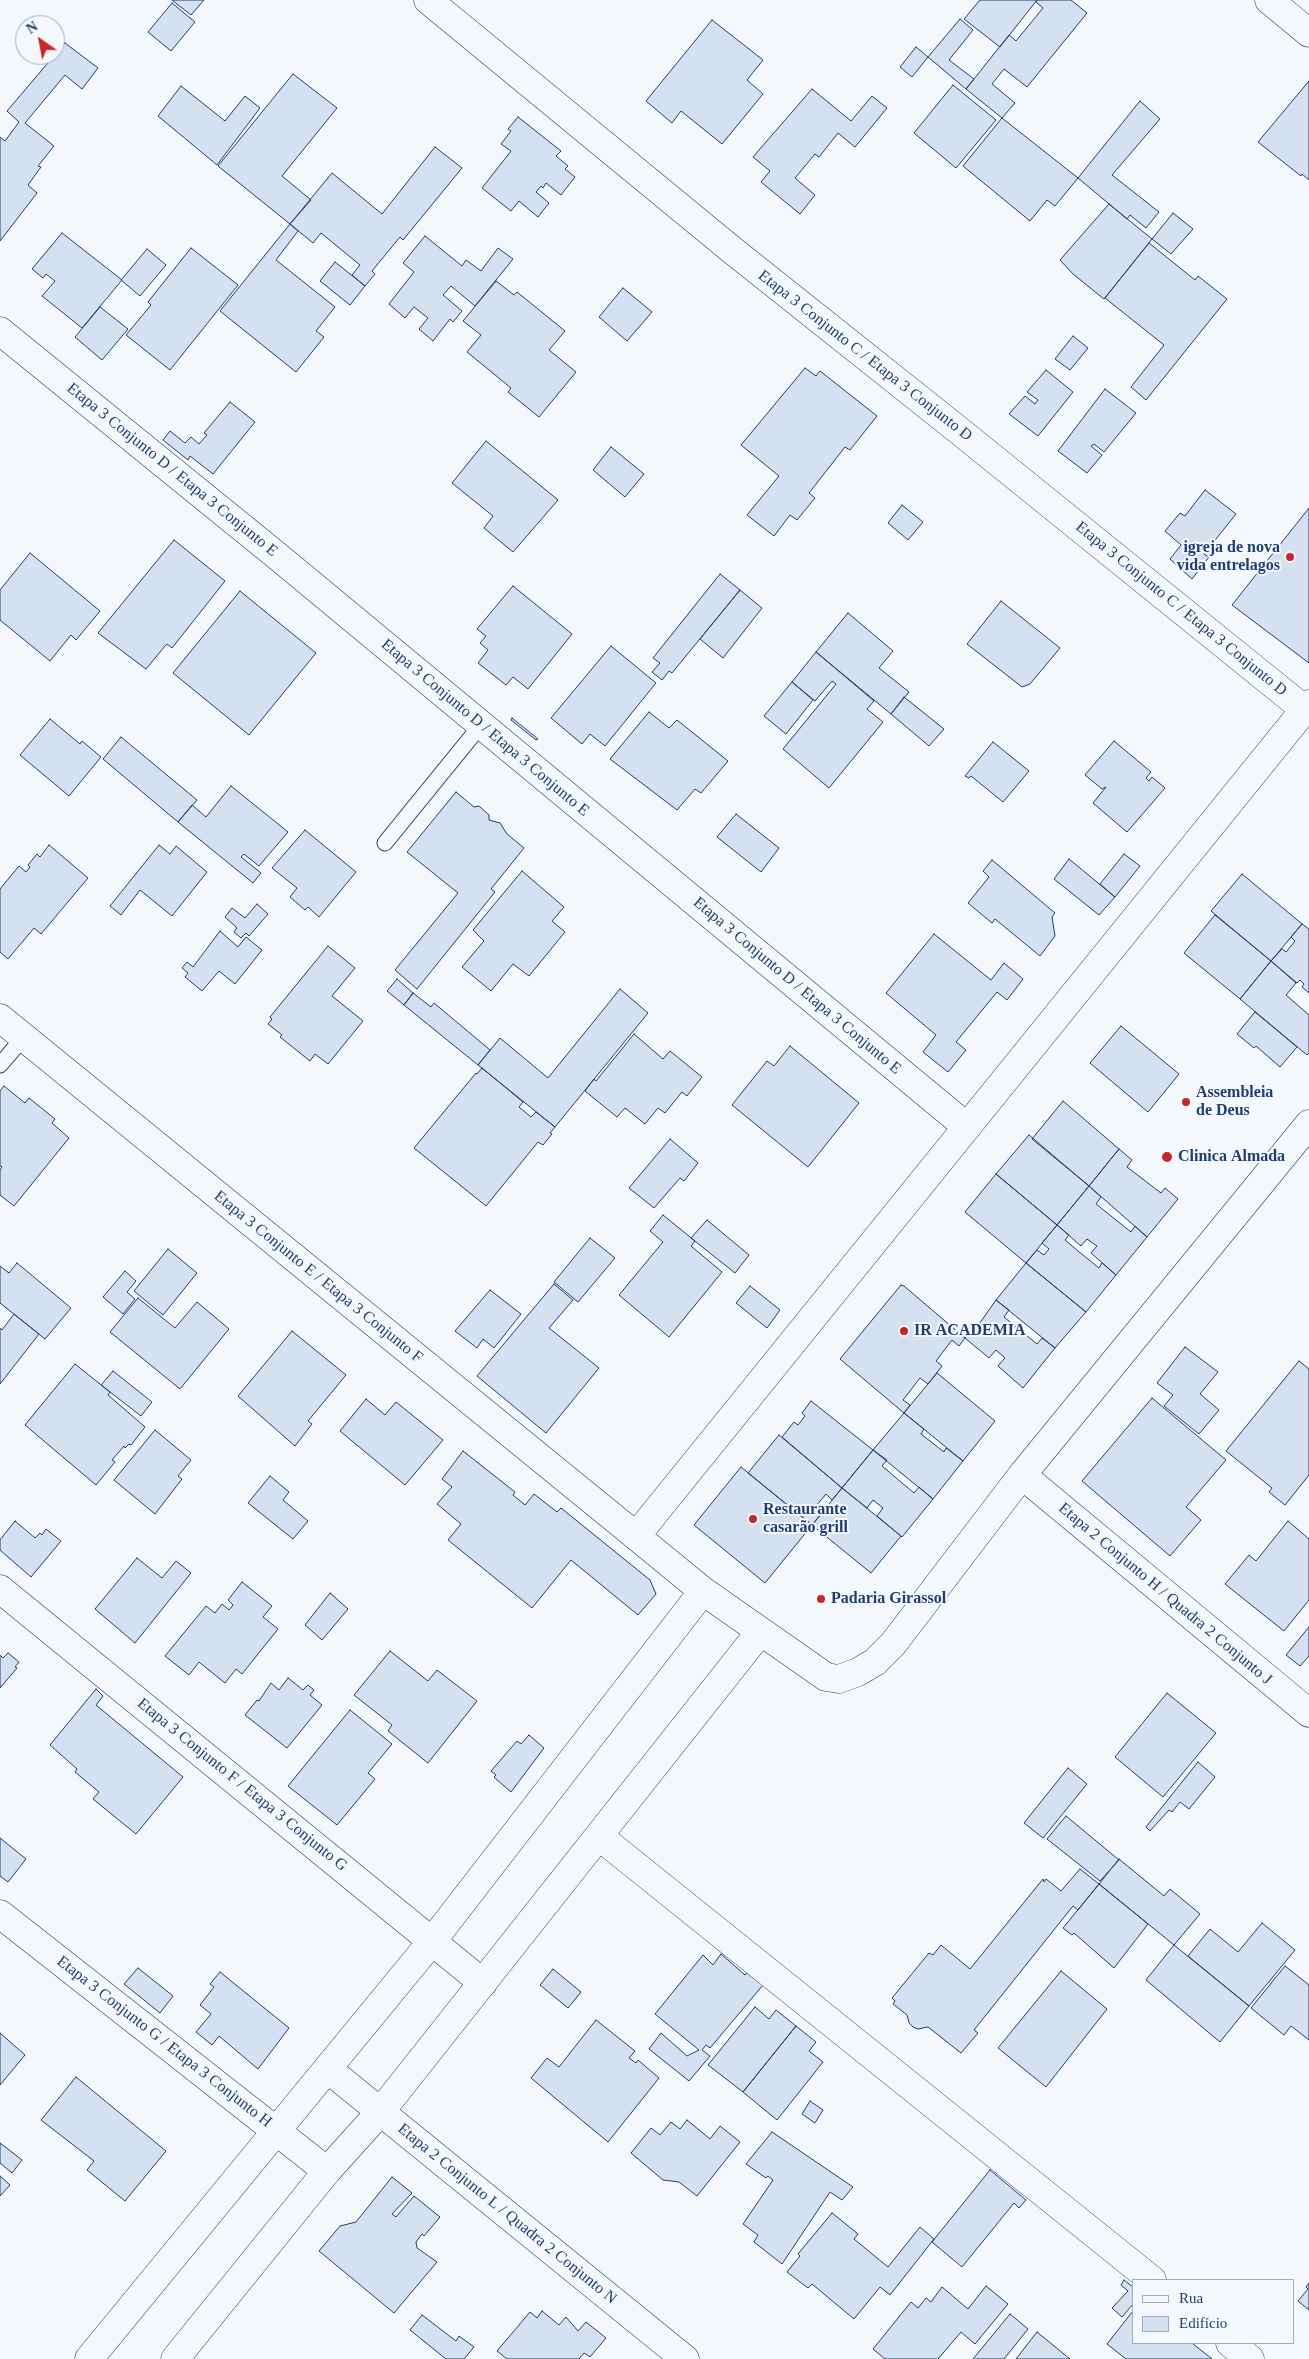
<!DOCTYPE html>
<meta charset="utf-8">
<style>
body{margin:0}
#map{position:relative;width:1309px;height:2359px;overflow:hidden;background:#f4f7fb;font-family:"Times New Roman",serif}
canvas{display:block}
.legend{position:absolute;left:1132px;top:2279px;width:162px;height:65px;box-sizing:border-box;background:#f4f7fb;border:1px solid #9eadc5;margin:0;padding:6px 9px;list-style:none;font-size:15px;color:#1d3f73}
.legend li{display:flex;align-items:center;gap:10px;height:25px}
.legend b{width:25px;border:1px solid #9eadc5}
.north{position:absolute;left:15px;top:15px;width:50px;height:50px;box-sizing:border-box;background:#f4f7fb;border:1px solid #9eadc5;border-radius:50%;rotate:327deg;font-size:14px;font-weight:700;line-height:20px;text-align:center;color:#1d3f73}
.north::after{content:'';display:block;margin:auto;width:18px;height:22px;background:#c62828;clip-path:polygon(50% 0,100% 100%,50% 72%,0 100%)}
</style>
<div id="map">
<canvas width="1309" height="2359"></canvas>
<ul class="legend">
<li><b style="height:6px;background:#f4f7fb"></b>Rua</li>
<li><b style="height:14px;background:#d5e0f0"></b>Edifício</li>
</ul>
<div class="north">N</div>
</div>
<script>
const ctx = document.querySelector('canvas').getContext('2d');
ctx.lineJoin = 'round';
function fillPath(path, color) { ctx.fillStyle = color; ctx.fill(path, 'evenodd'); }
const poly = rows => new Path2D(rows.map(r => 'M' + r).join(''));
function trace(path, color, width, dash) { ctx.strokeStyle = color; ctx.lineWidth = width; ctx.lineCap = dash ? 'butt' : 'round'; ctx.setLineDash(dash || []); ctx.stroke(path); }
function drawText(font, color, halo, rows, align = 'center') {
  ctx.font = font + ' "Times New Roman",serif'; ctx.lineWidth = 4; ctx.setLineDash([]); ctx.textBaseline = 'middle'; ctx.strokeStyle = halo; ctx.fillStyle = color; for (const [text, x, y, turn = 0] of rows) {
    ctx.save(); ctx.translate(x, y); ctx.rotate((+turn || 0) * Math.PI / 180); ctx.textAlign = isNaN(turn) ? turn : align; if (halo) ctx.strokeText(text, 0, 0); ctx.fillText(text, 0, 0); ctx.restore();
  }
}
const building = poly([
 [172,0,204,0,191,15,172,0],
 [980,0,1037,0,1000,47,964,19,980,0],
 [1037,0,1071,0,1087,13,1027,87,1004,69,992,84,1015,103,1002,118,966,89,1009,35,1016,41,1043,8,1036,2,1037,0],
 [172,3,195,22,171,51,148,32,172,3],
 [960,19,973,30,949,60,974,79,966,89,928,57,960,19],
 [712,20,763,60,747,80,763,94,722,144,681,111,672,123,646,101,712,20],
 [65,43,98,68,82,89,65,75,25,123,54,146,38,166,41,167,28,185,37,193,0,241,0,137,5,141,19,122,7,111,65,43],
 [916,47,928,57,912,77,900,67,916,47],
 [293,74,337,108,282,176,311,200,290,224,218,166,293,74],
 [1309,81,1309,180,1302,174,1301,176,1258,142,1309,81],
 [953,85,996,120,956,168,914,133,953,85],
 [181,86,225,121,245,96,260,108,217,165,158,116,181,86],
 [812,89,851,121,872,96,887,108,855,147,838,133,819,157,815,154,795,178,815,195,800,214,761,182,770,171,753,157,812,89],
 [1140,101,1160,119,1112,175,1159,212,1146,228,1130,215,1127,219,1078,178,1140,101],
 [518,117,561,151,556,156,568,166,565,169,575,177,561,195,546,183,543,188,541,186,536,192,549,203,538,217,519,201,511,211,482,188,511,151,501,144,511,131,508,129,518,117],
 [1002,118,1078,178,1055,206,1047,200,1030,221,963,166,1002,118],
 [435,147,462,168,403,240,400,237,372,271,375,274,365,286,352,275,360,265,321,233,313,243,290,224,332,173,382,214,435,147],
 [1109,204,1152,239,1104,299,1073,274,1060,260,1109,204],
 [1173,213,1193,229,1171,254,1152,239,1173,213],
 [290,224,298,231,276,260,335,307,316,331,324,337,296,372,220,311,290,224],
 [62,233,122,280,82,328,42,296,55,281,46,274,43,278,32,269,62,233],
 [425,236,462,266,466,260,481,271,498,248,513,259,475,306,451,286,443,295,462,311,453,322,450,319,433,341,419,329,428,318,414,307,405,318,389,304,414,272,403,263,425,236],
 [1149,243,1195,280,1198,276,1227,299,1146,400,1131,387,1164,345,1105,298,1149,243],
 [191,248,238,285,170,370,126,335,151,305,148,302,191,248],
 [147,249,166,265,140,296,121,280,147,249],
 [335,262,365,286,350,305,320,281,335,262],
 [496,281,514,295,517,292,565,331,549,350,576,372,539,417,508,392,511,388,467,352,481,335,463,321,496,281],
 [623,288,652,312,627,341,599,317,623,288],
 [100,307,128,329,102,360,75,337,100,307],
 [1073,336,1088,348,1070,370,1055,359,1073,336],
 [805,368,816,376,820,371,877,416,850,450,845,447,809,493,815,498,797,520,790,515,774,536,747,515,779,476,741,445,805,368],
 [1046,370,1073,392,1038,436,1009,414,1025,396,1035,404,1038,400,1027,392,1046,370],
 [1105,389,1136,413,1104,452,1094,444,1091,446,1102,455,1087,473,1058,451,1105,389],
 [230,402,255,422,213,474,190,456,188,460,163,440,170,431,185,443,191,437,199,444,207,435,204,433,230,402],
 [486,441,558,500,513,552,484,528,493,516,452,483,486,441],
 [611,447,644,474,625,497,593,470,611,447],
 [1205,490,1236,514,1204,554,1209,557,1192,579,1170,559,1181,545,1165,531,1180,513,1185,516,1205,490],
 [902,505,923,522,908,540,888,523,902,505],
 [1309,508,1309,663,1232,605,1309,508],
 [174,540,225,581,172,648,167,644,165,646,146,669,98,633,174,540],
 [30,553,100,611,76,640,71,635,50,661,0,620,0,590,30,553],
 [720,574,740,590,672,673,669,671,662,680,652,672,660,663,653,658,720,574],
 [513,586,572,634,528,689,513,677,506,685,478,663,488,650,480,643,486,636,477,629,513,586],
 [740,590,762,608,723,658,700,639,740,590],
 [240,591,316,653,249,735,173,673,240,591],
 [1001,601,1060,648,1030,684,1022,687,967,644,1001,601],
 [848,613,893,651,879,668,909,692,891,714,816,652,848,613],
 [611,646,656,683,605,746,590,734,582,744,551,718,611,646],
 [816,652,874,701,867,709,883,722,829,788,783,749,836,684,832,681,815,701,792,682,816,652],
 [792,682,813,700,786,734,764,716,792,682],
 [904,697,944,729,929,746,891,714,904,697],
 [649,712,669,728,677,720,728,761,701,793,695,789,677,810,610,759,649,712],
 [512,718,538,739,536,740,511,720,512,718],
 [50,719,80,744,82,741,101,757,69,796,20,755,50,719],
 [121,737,197,800,178,822,103,759,121,737],
 [1114,741,1151,772,1146,778,1149,781,1152,777,1165,788,1127,832,1093,803,1106,787,1102,789,1085,775,1114,741],
 [993,742,1029,771,1003,802,971,776,969,778,965,776,993,742],
 [231,786,288,832,259,866,244,854,241,857,261,873,253,883,178,822,192,805,206,817,231,786],
 [456,792,474,807,479,806,489,815,489,820,500,823,507,834,524,848,491,889,495,892,417,989,395,970,458,893,407,852,456,792],
 [736,814,779,848,761,872,717,837,736,814],
 [305,830,356,872,319,917,308,907,305,910,290,897,297,888,272,868,305,830],
 [49,845,88,878,41,934,34,928,8,959,0,952,0,889,19,866,26,872,30,867,28,865,37,854,40,857,49,845],
 [159,845,170,854,176,846,207,872,172,916,140,890,121,915,110,906,159,845],
 [1124,854,1140,866,1115,897,1100,884,1124,854],
 [1069,859,1115,897,1099,915,1054,879,1069,859],
 [992,860,1055,913,1052,917,1055,936,1040,956,995,919,992,923,968,903,989,877,983,871,992,860],
 [522,871,564,907,552,921,565,932,529,976,513,964,491,991,462,967,484,941,473,930,522,871],
 [1242,874,1302,924,1271,961,1211,911,1242,874],
 [257,904,268,914,249,936,246,933,241,938,234,932,237,928,225,917,232,908,245,918,257,904],
 [1215,915,1271,961,1240,999,1184,953,1215,915],
 [1302,924,1309,929,1309,993,1302,987,1304,984,1300,980,1297,983,1271,961,1282,949,1286,952,1295,941,1291,937,1302,924],
 [220,931,238,947,246,937,262,950,235,984,219,971,202,991,185,977,188,973,182,968,187,962,193,967,220,931],
 [934,934,991,980,1004,963,1023,979,1007,1000,997,992,956,1042,966,1050,948,1072,923,1052,936,1035,886,993,934,934],
 [328,946,355,968,332,996,363,1021,328,1064,315,1054,310,1061,280,1037,282,1035,268,1024,272,1019,270,1017,328,946],
 [1271,961,1296,983,1286,995,1309,1015,1309,1053,1307,1055,1240,999,1271,961],
 [397,979,413,993,404,1005,387,991,397,979],
 [620,989,648,1013,555,1127,478,1065,500,1038,548,1078,620,989],
 [413,993,431,1007,434,1003,490,1050,478,1065,404,1005,413,993],
 [1255,1012,1297,1047,1280,1067,1256,1046,1254,1048,1237,1034,1255,1012],
 [1121,1026,1179,1074,1148,1112,1090,1063,1121,1026],
 [634,1034,663,1059,670,1051,702,1077,687,1096,682,1092,665,1113,658,1108,645,1124,625,1108,617,1117,585,1091,594,1079,596,1081,634,1034],
 [790,1046,859,1103,808,1167,732,1105,767,1061,774,1066,790,1046],
 [482,1068,523,1102,519,1107,531,1117,536,1112,555,1127,550,1133,552,1134,543,1145,538,1142,486,1206,414,1148,476,1073,477,1074,482,1068],
 [4,1086,25,1103,29,1098,55,1119,52,1123,69,1138,14,1206,0,1195,0,1170,2,1167,0,1166,0,1091,4,1086],
 [1063,1101,1119,1149,1089,1186,1032,1139,1063,1101],
 [1029,1135,1089,1186,1057,1225,996,1174,1029,1135],
 [670,1139,698,1163,684,1181,680,1178,654,1208,629,1188,670,1139],
 [1119,1149,1132,1160,1127,1167,1161,1193,1165,1188,1178,1199,1147,1237,1089,1186,1119,1149],
 [996,1174,1057,1225,1026,1263,965,1212,996,1174],
 [1089,1186,1101,1197,1096,1204,1131,1232,1135,1226,1147,1237,1116,1275,1091,1253,1097,1246,1087,1239,1081,1246,1057,1225,1089,1186],
 [663,1215,695,1241,691,1246,722,1272,669,1337,619,1295,663,1242,650,1231,663,1215],
 [707,1220,749,1255,735,1273,691,1238,707,1220],
 [1057,1225,1069,1235,1065,1240,1078,1251,1099,1268,1102,1263,1116,1275,1086,1312,1026,1263,1037,1250,1044,1255,1049,1249,1042,1243,1057,1225],
 [590,1238,615,1258,578,1302,554,1282,590,1238],
 [168,1249,197,1273,163,1315,134,1291,168,1249],
 [17,1263,71,1308,45,1339,0,1303,0,1266,9,1273,17,1263],
 [1026,1263,1086,1312,1055,1348,996,1300,1026,1263],
 [125,1271,136,1281,127,1292,135,1299,123,1314,103,1297,125,1271],
 [554,1284,573,1300,549,1328,599,1368,546,1433,477,1376,554,1284],
 [901,1285,904,1286,965,1338,959,1346,952,1340,936,1361,942,1366,928,1384,920,1378,903,1400,910,1405,904,1413,840,1359,901,1285],
 [750,1286,780,1310,767,1328,736,1303,750,1286],
 [490,1290,521,1314,494,1348,483,1339,477,1348,455,1331,490,1290],
 [138,1298,175,1328,197,1302,229,1329,180,1389,110,1332,138,1298],
 [996,1300,1009,1310,1004,1317,1037,1344,1042,1338,1055,1348,1023,1388,998,1366,1005,1358,996,1350,989,1358,965,1338,975,1325,977,1327,996,1300],
 [14,1314,39,1334,0,1384,0,1328,2,1330,14,1314],
 [292,1331,346,1375,308,1421,312,1424,295,1446,238,1396,292,1331],
 [1185,1347,1218,1372,1200,1394,1219,1410,1199,1434,1164,1406,1173,1395,1157,1383,1185,1347],
 [1299,1361,1309,1369,1309,1475,1285,1505,1269,1492,1272,1488,1226,1451,1299,1361],
 [75,1364,110,1392,108,1395,145,1427,131,1445,129,1444,125,1448,124,1446,112,1460,115,1462,96,1485,25,1425,75,1364],
 [113,1371,152,1402,141,1416,101,1385,113,1371],
 [937,1373,995,1421,963,1461,904,1413,937,1373],
 [1152,1398,1226,1460,1186,1507,1201,1520,1170,1556,1082,1481,1152,1398],
 [366,1399,385,1415,396,1402,443,1440,405,1485,340,1431,366,1399],
 [811,1401,873,1450,842,1488,782,1437,794,1422,798,1425,805,1416,802,1413,811,1401],
 [904,1413,924,1429,921,1434,944,1452,946,1448,963,1461,933,1499,873,1450,904,1413],
 [155,1430,191,1460,178,1476,182,1479,155,1514,114,1480,155,1430],
 [779,1435,842,1488,832,1500,826,1494,816,1506,823,1512,812,1525,748,1473,779,1435],
 [873,1450,887,1460,882,1466,914,1493,919,1487,933,1499,902,1537,877,1516,883,1508,873,1500,867,1508,842,1488,873,1450],
 [463,1451,515,1492,513,1495,525,1505,534,1494,557,1512,561,1508,650,1580,656,1594,638,1615,571,1560,532,1608,448,1540,461,1524,437,1504,452,1487,442,1479,463,1451],
 [741,1467,812,1525,765,1583,694,1525,741,1467],
 [270,1476,289,1492,283,1500,308,1521,293,1539,248,1503,270,1476],
 [842,1488,901,1536,871,1573,812,1525,842,1488],
 [15,1521,35,1538,40,1533,42,1535,46,1529,61,1541,31,1577,0,1550,0,1540,15,1521],
 [1288,1521,1309,1539,1309,1600,1284,1631,1225,1584,1249,1555,1256,1561,1288,1521],
 [137,1558,162,1578,176,1561,191,1573,135,1643,95,1609,137,1558],
 [242,1582,272,1606,263,1617,278,1629,242,1674,236,1669,225,1683,199,1662,189,1675,165,1656,206,1606,215,1613,222,1604,229,1610,233,1605,228,1600,242,1582],
 [330,1593,348,1609,322,1640,305,1625,330,1593],
 [1309,1627,1309,1656,1300,1666,1286,1655,1309,1627],
 [390,1651,428,1681,437,1670,477,1701,428,1763,388,1731,392,1725,354,1695,390,1651],
 [8,1653,19,1662,15,1667,17,1668,0,1688,0,1655,3,1658,8,1653],
 [288,1678,303,1690,308,1685,314,1690,310,1695,322,1705,287,1748,245,1715,257,1700,259,1701,271,1683,279,1690,288,1678],
 [96,1689,103,1696,96,1705,183,1777,136,1834,93,1799,99,1792,75,1772,77,1769,50,1745,96,1689],
 [1167,1693,1216,1733,1163,1797,1115,1757,1167,1693],
 [350,1710,392,1744,368,1773,375,1779,337,1825,288,1786,350,1710],
 [529,1735,544,1748,511,1792,496,1779,494,1777,496,1775,491,1771,517,1741,521,1744,529,1735],
 [1198,1762,1215,1777,1189,1809,1180,1802,1172,1812,1169,1810,1150,1831,1146,1827,1198,1762],
 [1068,1768,1087,1784,1043,1838,1024,1823,1068,1768],
 [1066,1816,1119,1860,1100,1881,1047,1839,1066,1816],
 [0,1838,26,1859,8,1882,0,1876,0,1838],
 [1119,1859,1164,1896,1170,1889,1200,1914,1174,1945,1099,1884,1119,1859],
 [1080,1869,1099,1884,1078,1910,1073,1906,974,2030,978,2033,961,2053,928,2027,918,2029,913,2027,909,2023,907,2015,893,2004,895,2001,892,1998,929,1953,933,1955,941,1945,970,1969,1043,1879,1044,1882,1046,1879,1061,1891,1080,1869],
 [1099,1884,1148,1924,1114,1968,1074,1933,1072,1935,1063,1928,1099,1884],
 [1262,1923,1295,1950,1249,2006,1188,1956,1210,1929,1238,1952,1262,1923],
 [1174,1945,1249,2006,1220,2042,1146,1980,1174,1945],
 [721,1954,745,1975,747,1973,763,1985,710,2048,706,2045,702,2050,710,2056,689,2081,649,2049,661,2033,687,2056,699,2050,655,2014,703,1955,713,1965,721,1954],
 [1285,1966,1309,1985,1309,2040,1291,2026,1284,2035,1251,2008,1285,1966],
 [138,1968,173,1996,160,2013,124,1984,138,1968],
 [553,1969,581,1992,568,2008,540,1985,553,1969],
 [1061,1971,1107,2009,1046,2087,998,2048,1061,1971],
 [220,1972,289,2028,258,2069,219,2036,212,2045,196,2032,211,2014,200,2005,214,1987,210,1984,220,1972],
 [755,2007,769,2019,776,2010,796,2026,743,2092,708,2065,755,2007],
 [596,2020,635,2051,629,2058,636,2063,638,2060,659,2078,608,2142,531,2078,547,2058,559,2067,596,2020],
 [796,2026,816,2042,809,2051,823,2062,777,2120,743,2092,796,2026],
 [0,2033,25,2055,0,2085,0,2033],
 [76,2077,166,2151,125,2201,87,2170,94,2161,41,2120,76,2077],
 [810,2101,823,2110,815,2123,802,2114,810,2101],
 [687,2120,710,2139,720,2126,740,2142,697,2196,679,2182,663,2180,631,2153,651,2128,660,2135,671,2122,680,2129,687,2120],
 [772,2132,853,2187,842,2200,830,2192,782,2264,754,2242,758,2235,743,2224,773,2180,768,2176,766,2178,746,2164,772,2132],
 [0,2143,22,2160,12,2173,0,2163,0,2143],
 [990,2170,1026,2200,1019,2208,1014,2203,962,2267,932,2242,990,2170],
 [0,2176,10,2185,0,2196,0,2176],
 [392,2177,412,2193,392,2214,396,2217,414,2196,440,2217,424,2236,422,2234,416,2242,417,2248,437,2262,394,2313,319,2251,340,2226,356,2222,392,2177],
 [832,2213,858,2234,854,2239,888,2267,920,2227,934,2239,890,2295,880,2287,854,2319,812,2284,808,2288,787,2272,800,2256,798,2254,832,2213],
 [1124,2280,1133,2287,1133,2304,1122,2317,1112,2308,1128,2291,1121,2285,1124,2280],
 [1309,2283,1309,2310,1298,2301,1308,2289,1306,2287,1309,2283],
 [986,2286,1008,2304,975,2344,961,2332,938,2359,885,2359,873,2349,911,2302,918,2308,926,2298,931,2302,942,2287,968,2309,986,2286],
 [542,2311,559,2325,566,2317,578,2331,586,2322,606,2338,590,2357,584,2353,579,2359,507,2359,497,2351,530,2312,537,2318,542,2311],
 [1133,2311,1133,2343,1192,2343,1212,2359,1126,2359,1107,2344,1133,2311],
 [1010,2314,1028,2329,1004,2359,973,2359,1010,2314],
 [422,2315,456,2341,459,2336,474,2347,464,2359,446,2359,410,2330,422,2315],
 [1037,2332,1070,2359,1016,2359,1037,2332]
]);
const service = poly([
 [385,843,481,725],
 [0,1065,24,1037]
]);
const minor = poly([
 [428,0,732,250,957,429,1304,709],
 [1269,0,1309,33],
 [0,331,276,555,967,1127],
 [0,1018,636,1536],
 [1022,1475,1309,1713],
 [0,1589,483,1983],
 [600,1837,1152,2280],
 [0,1914,327,2171],
 [1230,2343,1250,2359]
]);
const tertiary = poly([
 [703,1591,826,1677,839,1679,858,1672,875,1662,893,1644,1022,1475,1309,1124],
 [329,2070,685,2359],
 [89,2359,433,1940,703,1591,636,1536,1309,704],
 [175,2359,327,2171,381,2111,760,1632]
]);
const markers = [
 [1290,557,5,"#c62828"],
 [1186,1102,5,"#c62828"],
 [1167,1157,6,"#c62828"],
 [904,1331,5,"#c62828"],
 [753,1519,5,"#c62828"],
 [821,1599,5,"#c62828"]
];
const streetNames = [
 ["Etapa 3 Conjunto C / Etapa 3 Conjunto D",865,356,38],
 ["Etapa 3 Conjunto D / Etapa 3 Conjunto E",172,470,39],
 ["Etapa 3 Conjunto C / Etapa 3 Conjunto D",1181,609,39],
 ["Etapa 3 Conjunto D / Etapa 3 Conjunto E",485,728,40],
 ["Etapa 3 Conjunto D / Etapa 3 Conjunto E",797,986,40],
 ["Etapa 3 Conjunto E / Etapa 3 Conjunto F",318,1277,39],
 ["Etapa 2 Conjunto H / Quadra 2 Conjunto J",1165,1594,40],
 ["Etapa 3 Conjunto F / Etapa 3 Conjunto G",242,1785,39],
 ["Etapa 3 Conjunto G / Etapa 3 Conjunto H",164,2042,38],
 ["Etapa 2 Conjunto L / Quadra 2 Conjunto N",507,2214,39]
];
const poiNames = [
 ["igreja de nova",1280,548,"right"],
 ["vida entrelagos",1280,566,"right"],
 ["Assembleia",1196,1093],
 ["de Deus",1196,1111],
 ["Clinica Almada",1178,1157],
 ["IR ACADEMIA",914,1331],
 ["Restaurante",763,1510],
 ["casarão grill",763,1528],
 ["Padaria Girassol",831,1599]
];
fillPath(building, '#d5e0f0');
trace(building, '#1d3f73', 1);
trace(service, '#1d3f73', 17);
trace(minor, '#1d3f73', 29);
trace(tertiary, '#1d3f73', 29);
trace(service, '#f4f7fb', 15);
trace(minor, '#f4f7fb', 28);
trace(tertiary, '#f4f7fb', 28);
for (const [x, y, r, color] of markers) { const dot = new Path2D(); dot.arc(x, y, r, 0, 2 * Math.PI); ctx.fillStyle = color; ctx.fill(dot); trace(dot, '#f4f7fb', 2); }
drawText('16px', '#1d3f73', '#f4f7fb', streetNames);
drawText('bold 16px', '#1d3f73', '#f4f7fb', poiNames, 'left');
</script>
